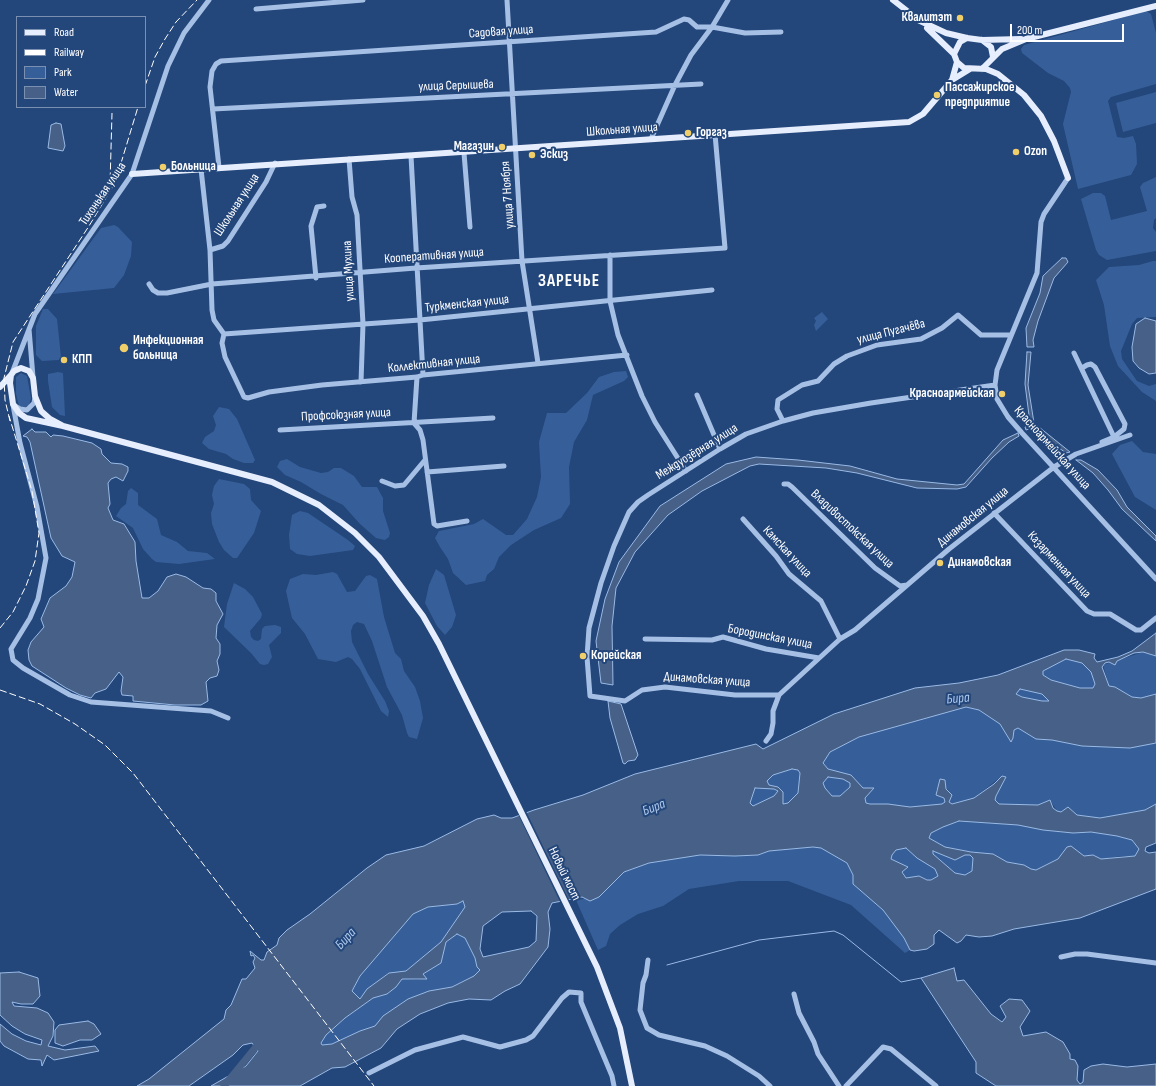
<!DOCTYPE html>
<meta charset="utf-8">
<style>
body{margin:0}
#map{position:relative;width:1156px;height:1086px;overflow:hidden;background:#23467b;font-family:"Sofia Sans Condensed",sans-serif}
canvas{display:block}
.legend{position:absolute;left:16px;top:16px;width:130px;height:92px;box-sizing:border-box;background:#23467b;border:1px solid #7b90b0;margin:0;padding:5px 7px;list-style:none;font-size:12px;color:#fff}
.legend li{display:flex;align-items:center;gap:8px;height:20px}
.legend b{width:20px;border:1px solid #7b90b0}
.scale{position:absolute;left:1010px;top:24px;width:114px;height:18px;box-sizing:border-box;border:2px solid #fff;border-top:0;padding-left:5px;font-size:12px;line-height:14px;white-space:nowrap;color:#fff;-webkit-text-stroke:3px #23467b;paint-order:stroke}
</style>
<div id="map">
<canvas width="1156" height="1086"></canvas>
<ul class="legend">
<li><b style="height:5px;background:#e6eefd"></b>Road</li>
<li><b style="height:5px;background:#fff"></b>Railway</li>
<li><b style="height:11px;background:#365f99"></b>Park</li>
<li><b style="height:11px;background:#466087"></b>Water</li>
</ul>
<div class="scale">200 m</div>
</div>
<script>
const ctx = document.querySelector('canvas').getContext('2d');
ctx.lineJoin = 'round';
function fillPath(path, color) { ctx.fillStyle = color; ctx.fill(path, 'evenodd'); }
const poly = rows => new Path2D(rows.map(r => 'M' + r).join(''));
function trace(path, color, width, dash) { ctx.strokeStyle = color; ctx.lineWidth = width; ctx.lineCap = dash ? 'butt' : 'round'; ctx.setLineDash(dash || []); ctx.stroke(path); }
function drawText(font, color, halo, rows, align = 'center') {
  ctx.font = font + ' "Sofia Sans Condensed",sans-serif'; ctx.lineWidth = 4; ctx.setLineDash([]); ctx.textBaseline = 'middle'; ctx.strokeStyle = halo; ctx.fillStyle = color; for (const [text, x, y, turn = 0] of rows) {
    ctx.save(); ctx.translate(x, y); ctx.rotate((+turn || 0) * Math.PI / 180); ctx.textAlign = isNaN(turn) ? turn : align; if (halo) ctx.strokeText(text, 0, 0); ctx.fillText(text, 0, 0); ctx.restore();
  }
}
const green = poly([
 [1146,11,1151,14,1156,33,1156,84,1111,97,1108,101,1117,137,1124,138,1133,136,1136,144,1137,164,1131,175,1078,189,1063,124,1071,92,1070,88,1064,81,1048,73,1022,53,1021,49,1024,45],
 [1156,92,1156,123,1123,132,1116,103],
 [1156,177,1156,218,1154,220,1153,228,1156,232,1156,251,1107,260,1099,255,1096,250,1081,199,1093,193,1101,193,1105,196,1111,220,1147,211,1140,187,1143,183],
 [114,225,118,227,132,242,131,256,124,275,114,288,53,294,101,228],
 [1153,261,1156,261,1156,317,1137,318,1132,324,1121,351,1122,359,1137,381,1149,386,1156,384,1156,401,1142,392,1118,366,1110,346,1104,305,1096,280,1109,267,1139,265],
 [43,309,48,309,57,319,61,357,59,360,42,361,36,355,36,326],
 [822,312,828,319,816,331,814,325,816,321,814,318],
 [626,371,628,377,624,381,593,395,587,420,574,442,569,467,570,504,561,518,534,530,511,545,499,557,494,569,487,575,485,581,466,585,453,573,448,559,440,547,435,538,439,531,474,524,483,519,506,535,513,535,527,519,537,497,541,477,539,442,547,413,566,413,587,393,599,377,614,372],
 [58,372,63,373,65,416,60,415,52,407,48,381,48,374],
 [21,373,27,376,31,398,29,405,24,408,19,406,16,394,16,377],
 [219,407,229,409,237,419,255,460,253,463,244,463,233,459,226,454,209,449,202,443,205,437,214,431,216,425,213,416],
 [1132,441,1143,452,1156,454,1156,510,1135,497,1112,454,1120,445],
 [287,459,300,467,321,473,328,472,334,468,341,468,354,476,362,487,377,487,383,498,383,511,390,533,389,537,385,540,376,538,360,524,343,505,321,494,301,482,285,475,277,467,280,461],
 [219,479,244,484,250,489,251,500,261,511,254,533,237,558,233,558,224,550,219,542,212,524,211,513,214,504,212,495,214,486],
 [131,488,138,493,138,505,157,519,161,535,177,542,188,551,207,553,215,559,179,564,156,562,152,559,143,549,133,528,116,516,121,508,126,504,128,491],
 [300,511,308,513,348,540,355,546,353,550,310,556,297,554,290,549,289,535,292,515],
 [436,569,444,575,456,615,452,627,445,635,437,626,425,603,429,585],
 [333,572,337,574,347,592,355,591,366,576,370,575,377,579,384,617,395,653,401,659,404,671,415,687,420,701,423,718,417,739,409,737,407,733,402,715,387,687,372,641,364,624,357,622,353,625,351,631,352,642,368,674,385,701,389,711,388,717,381,711,360,669,352,659,348,657,336,662,318,659,305,634,292,618,286,591,290,579,303,574,316,575],
 [234,583,245,589,253,597,262,614,261,618,250,631,251,637,254,640,258,641,261,639,262,629,265,626,275,625,281,627,281,633,269,645,272,657,268,664,264,665,260,664,251,653,224,627,227,604],
 [1143,652,1156,656,1156,694,1141,698,1132,697,1115,687,1109,686,1103,665],
 [1066,659,1082,663,1091,672,1095,684,1093,688,1080,688,1051,680,1043,675,1043,671],
 [1020,689,1042,694,1049,701,1042,701,1022,697,1016,694,1016,691],
 [966,707,979,710,1000,724,1011,742,1013,738,1014,730,1018,728,1036,739,1052,740,1082,746,1130,748,1156,743,1156,804,1145,810,1100,818,1077,815,1068,807,1061,812,1057,811,1050,800,1038,805,999,804,995,800,996,796,1006,777,1002,776,974,798,952,804,949,802,952,795,940,780,940,784,936,791,944,798,946,802,942,804,910,807,888,804,870,804,866,803,865,798,873,788,863,788,851,775,828,769,823,763,830,752,859,737],
 [787,770,798,770,800,773,798,793,788,803,783,804,783,792,778,787,769,785,767,781,773,775],
 [828,777,843,779,850,783,850,787,840,796,832,796,825,788,823,782],
 [755,788,774,789,778,791,774,796,753,806,750,803],
 [959,821,1018,825,1043,830,1073,833,1091,832,1117,836,1132,840,1139,849,1136,856,1123,856,1101,859,1093,855,1084,856,1071,846,1058,859,1036,870,1031,869,1024,865,1007,862,993,854,971,852,945,847,929,838,931,833,943,827],
 [813,847,821,848,831,853,847,863,853,875,853,884,883,910,904,938,910,950,905,953,851,905,788,881,739,881,689,889,663,906,638,914,620,925,610,934,606,946,598,950,576,900,599,897,624,872,649,863,700,855,735,856,758,855,769,851],
 [906,848,917,858,935,869,938,876,931,880,927,880,919,876,906,878,897,862,891,859,892,855,896,850],
 [934,851,955,860,965,855,970,855,973,858,972,871,965,875,955,873,933,854],
 [462,901,465,907,441,942,406,971,388,973,367,989,360,999,352,991,360,976,413,914,428,907,457,904],
 [457,934,465,938,475,958,477,967,481,971,474,976,452,987,429,991,408,999,383,1016,376,1026,360,1031,332,1044,322,1045,321,1043,326,1035,345,1018,373,998,387,994,396,987,402,979,417,980,427,979,422,975,441,963,446,942]
]);
const water = poly([
 [56,123,61,124,65,146,63,151,48,148,51,125,56,123],
 [1062,258,1066,258,1068,262,1054,278,1038,321,1033,340,1034,347,1027,347,1026,328,1040,293,1043,276,1062,258],
 [1145,318,1156,321,1156,373,1149,374,1139,368,1133,361,1132,347,1136,324,1145,318],
 [1027,352,1031,352,1028,385,1034,423,1070,452,1066,453,1031,428,1026,430,1025,427,1030,423,1025,384,1027,352],
 [32,429,35,432,46,432,51,437,53,435,63,436,92,443,101,449,102,454,111,463,122,464,128,467,128,471,123,481,116,477,111,479,108,483,110,504,108,508,113,520,124,524,135,542,136,561,142,598,149,598,158,591,167,577,176,574,186,577,203,588,211,589,216,593,216,601,223,614,217,625,216,638,220,644,220,654,217,661,219,670,217,676,210,678,206,682,208,701,201,705,175,705,133,701,133,696,122,695,121,691,123,677,119,672,106,689,95,693,91,698,80,695,66,688,32,666,29,660,28,650,31,642,44,627,41,619,50,598,66,586,72,577,75,562,62,556,51,538,30,442,27,437,23,436,32,429],
 [1018,433,1019,436,1009,442,992,458,966,487,957,489,917,488,857,473,826,468,759,464,750,466,702,491,668,515,635,552,616,588,612,626,613,685,601,683,596,641,605,599,619,562,660,506,726,464,756,457,798,460,850,466,897,479,957,485,964,484,1003,440,1018,433],
 [1076,460,1081,460,1098,470,1117,490,1127,507,1156,536,1156,541,1122,509,1108,490,1093,473,1076,460],
 [1156,633,1156,656,1143,652,1134,653,1117,661,1115,665,1109,662,1105,663,1102,667,1109,686,1115,687,1132,697,1141,698,1156,694,1156,743,1130,748,1082,746,1052,740,1036,739,1018,728,1014,730,1013,738,1011,742,1000,724,979,710,966,707,859,737,830,752,823,763,828,769,851,775,863,788,874,788,865,798,866,803,870,804,888,804,910,807,942,804,945,802,944,798,936,795,940,779,945,780,946,789,952,795,949,802,952,804,974,798,994,784,1002,776,1006,777,996,796,995,800,999,804,1038,805,1050,800,1053,808,1057,811,1061,812,1068,807,1077,815,1100,818,1145,810,1156,804,1156,843,1146,847,1145,851,1149,853,1156,852,1156,889,1080,918,1014,929,992,936,979,937,966,935,961,941,957,943,939,930,934,935,934,944,927,949,914,951,910,950,904,938,883,910,853,884,853,875,847,863,821,848,813,847,769,851,758,855,735,856,700,855,649,863,624,872,599,897,590,901,582,897,552,903,548,912,550,929,548,947,520,984,505,991,491,1000,469,999,448,1003,420,1014,397,1029,381,1048,345,1067,332,1068,300,1086,211,1086,246,1066,258,1051,252,1043,243,1045,233,1055,189,1086,137,1086,149,1079,224,1019,226,1010,231,1005,242,979,246,979,255,968,253,962,255,958,253,955,251,956,250,951,261,960,264,960,267,952,277,945,279,938,287,930,310,914,367,868,386,855,424,846,477,819,494,815,501,818,512,818,534,810,583,795,635,774,756,744,763,749,834,714,915,688,959,683,998,675,1064,650,1079,650,1095,654,1094,658,1097,662,1118,657,1132,651,1156,633],
 [1066,659,1082,663,1091,672,1095,684,1093,688,1080,688,1051,680,1043,675,1043,671,1066,659],
 [1020,689,1042,694,1049,701,1042,701,1022,697,1016,694,1020,689],
 [792,769,798,770,800,773,798,793,788,803,783,804,783,792,778,787,769,785,767,781,773,775,792,769],
 [828,777,843,779,850,783,850,787,840,796,832,796,825,788,823,783,828,777],
 [755,788,774,789,778,791,774,796,753,806,750,803,755,788],
 [959,821,1018,825,1043,830,1073,833,1091,832,1117,836,1132,840,1139,849,1135,856,1101,859,1093,855,1084,856,1071,846,1067,847,1058,859,1036,870,1031,869,1024,865,1007,862,993,854,971,852,945,847,929,838,931,833,943,827,959,821],
 [906,848,917,858,935,869,938,876,931,880,927,880,919,876,906,878,902,872,908,867,891,859,892,855,896,850,906,848],
 [933,851,955,860,965,855,970,855,973,858,972,871,965,875,955,873,933,854,933,851],
 [463,901,465,907,441,942,406,971,389,973,367,989,360,999,352,991,360,976,413,914,428,907,457,904,463,901],
 [531,911,537,916,536,941,529,947,483,957,480,949,483,926,502,912,531,911],
 [457,934,465,938,475,958,477,967,480,970,474,976,452,987,429,991,408,999,383,1016,375,1026,360,1031,332,1044,322,1045,321,1043,326,1035,345,1018,373,998,387,994,396,987,402,979,427,979,423,974,441,963,446,942,457,934],
 [608,701,621,704,638,755,635,760,628,761,625,764,623,763,610,718,608,701],
 [954,968,957,981,964,980,991,1014,1002,1022,1006,1017,1000,1006,1009,999,1022,1000,1030,1011,1020,1027,1023,1036,1046,1032,1063,1042,1070,1054,1070,1059,1075,1060,1078,1066,1077,1080,1080,1084,1083,1082,1084,1070,1091,1066,1103,1064,1127,1067,1156,1064,1156,1086,996,1086,976,1073,976,1062,921,978,954,968],
 [19,972,38,978,40,996,33,1004,21,1004,12,1002,14,1006,37,1008,48,1013,54,1022,53,1036,48,1046,65,1050,95,1046,99,1051,54,1060,47,1055,42,1066,41,1060,28,1059,4,1046,0,1041,0,1024,12,1034,26,1041,41,1045,42,1040,25,1034,12,1026,0,1015,0,973,19,972],
 [88,1021,94,1024,101,1034,92,1040,80,1040,63,1046,55,1043,55,1030,59,1025,88,1021]
]);
const pier = poly([
 [526,811,570,902,561,904,518,814]
]);
const stream = poly([
 [667,965,759,940,834,931,843,935,901,982,921,978]
]);
const river = poly([
 [224,1086,260,1042]
]);
const minor = poly([
 [507,0,522,261,538,363],
 [256,9,363,0],
 [213,109,701,84],
 [651,139,675,85,691,55,712,27,728,0],
 [464,153,470,227],
 [411,156,423,375],
 [349,159,352,197,357,215,363,324,361,382],
 [219,167,210,87,212,71,216,64,221,61,656,32,684,19,689,20,697,27,712,27,745,33,781,32],
 [201,169,210,250,212,310,214,320,224,334,222,343,225,357,244,397,248,398,269,392,322,385,417,377,423,375,627,355],
 [1068,178,1044,214,1041,222,1037,273,997,370,995,385,997,399,1008,417,1022,433,1156,579],
 [210,250,223,246,228,241,266,182,275,163],
 [610,255,610,301,618,335,642,396,655,422,686,471],
 [316,278,311,226,317,207,324,206],
 [149,284,153,290,158,293,167,293,212,284,416,268,725,248,715,134],
 [29,329,33,377],
 [224,334,420,320,712,290],
 [1074,353,1114,437,1102,442],
 [1082,368,1087,365,1091,364,1095,367,1125,424,1124,429,1114,437],
 [12,373,35,314,132,174,168,66,184,33,209,0],
 [417,377,414,423,420,430,423,440,434,524,437,526,467,521],
 [697,395,720,449],
 [13,405,20,443,37,507,46,558,38,599,30,618,11,649,13,660,23,668,70,695,91,702,211,711,228,718],
 [15,406,20,409,27,410,34,403,35,396],
 [783,421,777,409,778,400,802,385,818,381,834,364,847,356,877,345,921,339,942,328,958,315,981,335,1010,335],
 [280,430,493,418],
 [427,472,504,466],
 [382,481,395,486,404,485,425,460],
 [784,484,788,484,792,487,875,568,900,586,907,585],
 [994,513,1087,611,1094,614,1110,614,1136,630,1141,630,1156,618],
 [743,519,776,556,789,574,821,601,840,639],
 [645,639,712,640,723,637,766,649,819,658],
 [779,695,735,695,665,687,642,690,625,701,590,696,587,657,589,628,601,583,614,546,629,512,638,502,648,495,720,449,746,434,783,421,813,413,871,403,995,385],
 [766,741,771,734,773,723,773,711,779,695,840,639,855,630,949,549,1054,467,1076,454,1130,435],
 [1061,957,1075,954,1087,954,1156,963],
 [648,960,646,975,643,983,640,1010,647,1028,659,1035,705,1046,727,1056,759,1076,770,1086],
 [794,994,799,1013,814,1042,818,1054,839,1086],
 [369,1073,415,1050,463,1037,500,1047,526,1040,533,1036,562,998,569,992,581,993,581,1002,612,1076,614,1086],
 [846,1086,883,1047,891,1049,936,1086]
]);
const major = poly([
 [893,0,920,21],
 [918,20,946,33,967,38,982,40,1021,39],
 [927,28,954,54,957,62,952,80],
 [982,40,991,47,993,57],
 [954,54,960,42,967,38],
 [957,62,964,68,986,69,998,74,1024,95,1041,116,1054,141,1068,178],
 [982,69,1002,49,1026,39,1156,6],
 [132,174,909,122,923,114,952,80,970,69],
 [0,387,11,375],
 [63,426,50,419,41,411,35,396,33,378,29,371,21,368,14,371,11,375,10,383,13,404,19,413,26,418,63,426,272,482,319,505,355,533,379,557,423,616,439,644,597,967,620,1028,632,1086]
]);
const rail = poly([
 [145,86,155,57,165,39,176,22,197,0],
 [108,189,110,185,112,113],
 [10,421,5,400,4,378,13,342,89,226,115,183,138,107],
 [0,628,13,612,26,586,35,561,39,533,32,491,9,416],
 [0,690,40,704,75,724,105,745,133,773,374,1086]
]);
const markers = [
 [960,18,4,"#f0ce69"],
 [937,95,4,"#f0ce69"],
 [688,133,4,"#f0ce69"],
 [502,147,4,"#f0ce69"],
 [1016,152,4,"#f0ce69"],
 [532,155,4,"#f0ce69"],
 [163,167,4,"#f0ce69"],
 [124,348,5,"#f0ce69"],
 [64,360,4,"#f0ce69"],
 [1002,394,4,"#f0ce69"],
 [940,563,4,"#f0ce69"],
 [583,656,4,"#f0ce69"]
];
const poiNames = [
 ["Квалитэт",952,18,"right"],
 ["Пассажирское",945,88],
 ["предприятие",945,103],
 ["Горгаз",696,133],
 ["Магазин",494,147,"right"],
 ["Ozon",1024,152],
 ["Эскиз",540,155],
 ["Больница",171,167],
 ["Инфекционная",133,341],
 ["больница",133,356],
 ["КПП",72,360],
 ["Красноармейская",994,394,"right"],
 ["Динамовская",948,563],
 ["Корейская",591,656]
];
const streetNames = [
 ["Садовая улица",501,32,-4],
 ["улица Серышева",456,86,-2],
 ["Школьная улица",622,130,-4],
 ["Тихонькая улица",103,194,-56],
 ["улица 7 Ноября",508,195,-94],
 ["Школьная улица",237,205,-57],
 ["Кооперативная улица",434,256,-4],
 ["улица Мухина",349,271,-93],
 ["Туркменская улица",467,304,-6],
 ["улица Пугачёва",891,332,-14],
 ["Коллективная улица",434,364,-6],
 ["Профсоюзная улица",346,415,-3],
 ["Красноармейская улица",1052,448,48],
 ["Междуозёрная улица",697,452,-32],
 ["Динамовская улица",973,517,-39],
 ["Владивостокская улица",852,529,43],
 ["Камская улица",787,552,47],
 ["Казарменная улица",1059,565,47],
 ["Бородинская улица",770,637,11],
 ["Динамовская улица",707,680,4],
 ["Новый мост",564,874,64]
];
const waterNames = [
 ["Бира",958,699,-5],
 ["Бира",654,808,-22],
 ["Бира",346,939,-48]
];
const districtNames = [
 ["ЗАРЕЧЬЕ",569,282]
];
fillPath(green, '#365f99');
fillPath(water, '#466087');
trace(water, '#9abae6', 1);
fillPath(pier, '#23467b');
trace(stream, '#9abae6', 1);
trace(river, '#466087', 7);
trace(minor, '#a6c0e5', 5);
trace(major, '#e6eefd', 6);
trace(rail, '#fff', 1, [7, 3]);
for (const [x, y, r, color] of markers) { const dot = new Path2D(); dot.arc(x, y, r, 0, 2 * Math.PI); ctx.fillStyle = color; ctx.fill(dot); trace(dot, '#23467b', 1.5); }
drawText('bold 13px', '#fff', '#23467b', poiNames, 'left');
drawText('13px', '#fff', '#23467b', streetNames);
drawText('italic 14px', '#b1caed', '#23467b', waterNames);
ctx.letterSpacing = '1px';
drawText('bold 17px', '#fff', '#23467b', districtNames);
ctx.letterSpacing = '0px';
</script>
